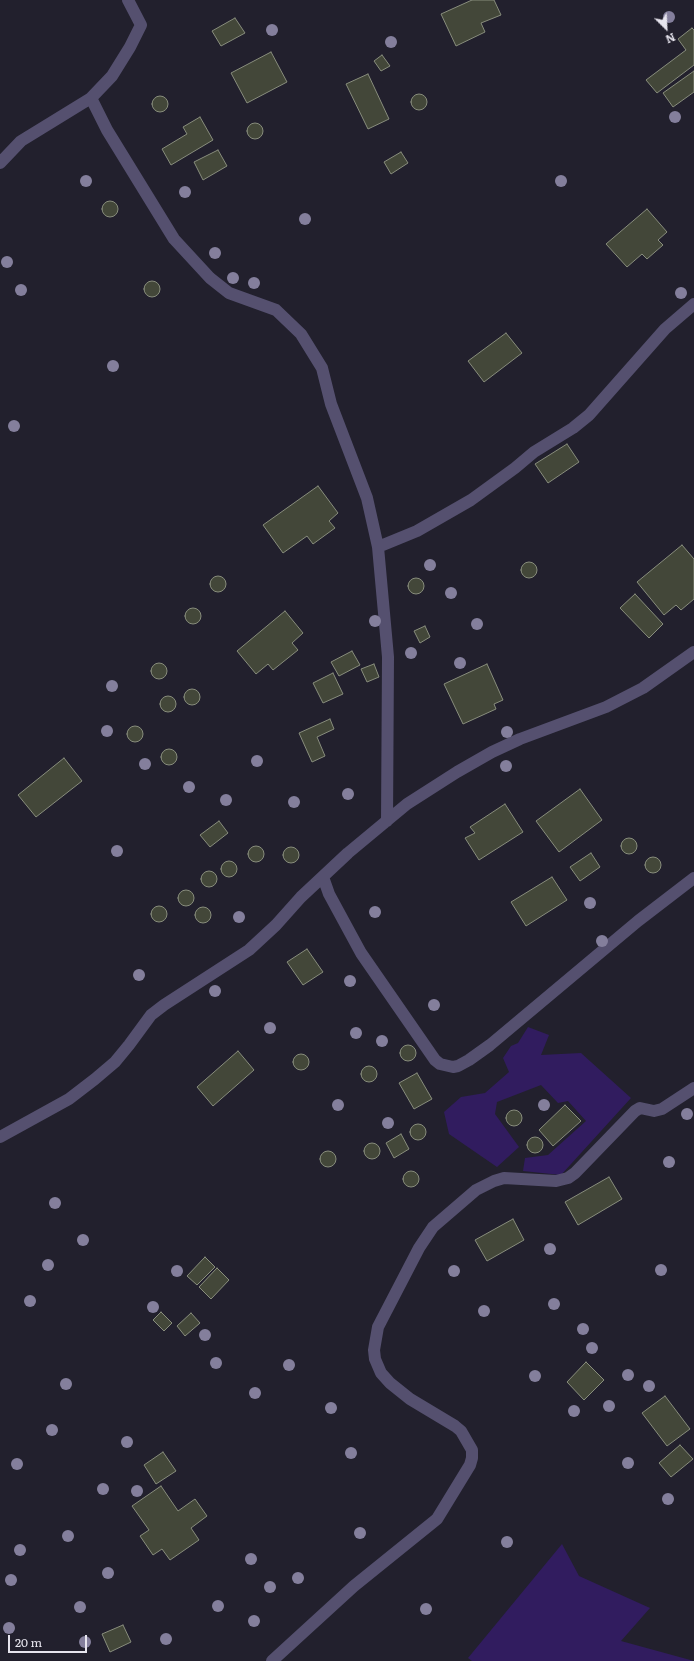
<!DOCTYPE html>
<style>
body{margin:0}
#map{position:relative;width:694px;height:1661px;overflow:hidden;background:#22202d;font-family:Literata,serif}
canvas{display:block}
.north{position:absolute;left:646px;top:8px;width:40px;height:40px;-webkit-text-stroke:3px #22202d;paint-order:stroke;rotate:156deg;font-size:11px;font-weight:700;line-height:16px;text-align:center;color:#e7e5ee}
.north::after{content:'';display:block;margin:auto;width:14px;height:18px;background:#e7e5ee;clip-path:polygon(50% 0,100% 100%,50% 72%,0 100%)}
.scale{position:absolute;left:8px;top:1635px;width:79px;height:18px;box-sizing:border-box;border:2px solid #e7e5ee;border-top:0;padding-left:5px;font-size:12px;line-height:14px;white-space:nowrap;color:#e7e5ee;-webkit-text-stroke:3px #22202d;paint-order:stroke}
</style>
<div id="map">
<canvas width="694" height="1661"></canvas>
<div class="north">N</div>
<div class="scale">20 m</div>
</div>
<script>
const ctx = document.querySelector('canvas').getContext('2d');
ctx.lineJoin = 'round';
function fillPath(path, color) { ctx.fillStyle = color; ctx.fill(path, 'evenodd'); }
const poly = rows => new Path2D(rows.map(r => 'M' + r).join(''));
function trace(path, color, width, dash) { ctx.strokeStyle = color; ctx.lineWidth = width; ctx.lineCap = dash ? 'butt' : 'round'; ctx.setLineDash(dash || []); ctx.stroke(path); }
const green = poly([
 [528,1027,549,1035,541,1055,581,1053,631,1098,561,1175,523,1171,525,1158,548,1155,586,1121,568,1101,558,1103,541,1085,497,1102,495,1114,519,1147,497,1167,449,1134,444,1112,461,1097,485,1093,509,1072,503,1058,511,1046,518,1043],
 [562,1544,579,1576,650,1608,621,1641,694,1661,472,1661,468,1658]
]);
const building = poly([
 [472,0,494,0,501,15,481,23,485,32,456,46,441,14,472,0],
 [235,18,245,33,221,46,212,31,235,18],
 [692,28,694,30,694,65,657,93,646,80,686,50,678,39,692,28],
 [271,52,287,82,247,103,231,73,271,52],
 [382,55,390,66,381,71,374,61,382,55],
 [694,71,694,92,673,107,663,93,694,71],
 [368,74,389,119,368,129,346,84,368,74],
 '411 102a8 8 0 1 1 16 0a8 8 0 1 1-16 0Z',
 '152 104a8 8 0 1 1 16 0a8 8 0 1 1-16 0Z',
 [200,117,213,140,171,165,162,149,187,134,183,127,200,117],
 '247 131a8 8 0 1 1 16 0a8 8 0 1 1-16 0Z',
 [218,150,227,166,203,180,194,162,218,150],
 [401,152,408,163,391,174,384,162,401,152],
 '102 209a8 8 0 1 1 16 0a8 8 0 1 1-16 0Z',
 [647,209,667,232,658,240,663,245,647,259,642,254,627,267,606,244,647,209],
 '144 289a8 8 0 1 1 16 0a8 8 0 1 1-16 0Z',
 [506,333,522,353,484,382,468,361,506,333],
 [567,444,579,462,548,483,535,464,567,444],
 [318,486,338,513,329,521,335,528,313,544,307,536,283,553,263,525,318,486],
 [682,545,694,559,694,599,681,610,676,605,664,615,637,582,682,545],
 '521 570a8 8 0 1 1 16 0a8 8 0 1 1-16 0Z',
 '210 584a8 8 0 1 1 16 0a8 8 0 1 1-16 0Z',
 '408 586a8 8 0 1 1 16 0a8 8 0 1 1-16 0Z',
 [635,594,663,624,649,638,620,608,635,594],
 '185 616a8 8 0 1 1 16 0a8 8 0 1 1-16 0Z',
 [285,611,303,633,292,643,298,650,273,670,268,664,256,674,237,651,285,611],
 [425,626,430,637,420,643,414,631,425,626],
 [352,651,360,665,339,676,331,662,352,651],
 '151 671a8 8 0 1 1 16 0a8 8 0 1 1-16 0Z',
 [374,664,379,677,367,682,361,669,374,664],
 [487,664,503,700,494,704,496,709,463,724,444,684,487,664],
 [333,673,343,694,323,703,313,683,333,673],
 '184 697a8 8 0 1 1 16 0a8 8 0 1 1-16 0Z',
 '160 704a8 8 0 1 1 16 0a8 8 0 1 1-16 0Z',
 [330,719,334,729,317,737,325,756,312,762,299,733,330,719],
 '127 734a8 8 0 1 1 16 0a8 8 0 1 1-16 0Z',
 '161 757a8 8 0 1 1 16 0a8 8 0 1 1-16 0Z',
 [64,758,82,781,36,817,18,795,64,758],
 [580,789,602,820,559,852,536,821,580,789],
 [505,804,523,832,479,860,465,838,475,833,470,827,505,804],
 [219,821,228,833,210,847,200,835,219,821],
 '621 846a8 8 0 1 1 16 0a8 8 0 1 1-16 0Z',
 '248 854a8 8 0 1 1 16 0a8 8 0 1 1-16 0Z',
 '283 855a8 8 0 1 1 16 0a8 8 0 1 1-16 0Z',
 [591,853,600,867,580,881,570,867,591,853],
 '645 865a8 8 0 1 1 16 0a8 8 0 1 1-16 0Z',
 '221 869a8 8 0 1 1 16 0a8 8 0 1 1-16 0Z',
 '201 879a8 8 0 1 1 16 0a8 8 0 1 1-16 0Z',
 [552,877,567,900,526,926,511,902,552,877],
 '178 898a8 8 0 1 1 16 0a8 8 0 1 1-16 0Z',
 '151 914a8 8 0 1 1 16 0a8 8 0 1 1-16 0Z',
 '195 915a8 8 0 1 1 16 0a8 8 0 1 1-16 0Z',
 [307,949,323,972,303,985,287,962,307,949],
 '400 1053a8 8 0 1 1 16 0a8 8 0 1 1-16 0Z',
 [238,1051,254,1070,213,1106,197,1087,238,1051],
 '293 1062a8 8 0 1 1 16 0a8 8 0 1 1-16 0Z',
 '361 1074a8 8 0 1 1 16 0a8 8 0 1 1-16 0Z',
 [417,1073,432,1099,414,1109,399,1083,417,1073],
 [565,1105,581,1121,553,1146,539,1130,565,1105],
 '506 1118a8 8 0 1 1 16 0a8 8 0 1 1-16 0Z',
 '410 1132a8 8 0 1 1 16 0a8 8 0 1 1-16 0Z',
 [401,1134,409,1149,394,1158,386,1143,401,1134],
 '527 1145a8 8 0 1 1 16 0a8 8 0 1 1-16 0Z',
 '364 1151a8 8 0 1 1 16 0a8 8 0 1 1-16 0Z',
 '320 1159a8 8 0 1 1 16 0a8 8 0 1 1-16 0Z',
 '403 1179a8 8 0 1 1 16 0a8 8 0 1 1-16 0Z',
 [609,1177,622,1199,578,1225,565,1202,609,1177],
 [513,1219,524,1240,487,1261,475,1240,513,1219],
 [205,1257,215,1267,197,1285,187,1276,205,1257],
 [217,1268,229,1280,211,1299,199,1287,217,1268],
 [161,1312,172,1323,164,1331,153,1320,161,1312],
 [191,1313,200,1323,185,1336,177,1326,191,1313],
 [586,1362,604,1380,584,1400,567,1382,586,1362],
 [665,1396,690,1429,667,1446,642,1413,665,1396],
 [680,1445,693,1459,671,1477,659,1463,680,1445],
 [163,1452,176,1471,156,1484,144,1465,163,1452],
 [161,1486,178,1511,195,1499,207,1516,191,1528,199,1540,170,1560,162,1549,153,1555,140,1536,149,1530,132,1506,161,1486],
 [123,1625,131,1642,110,1652,102,1634,123,1625]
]);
const street = poly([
 [91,98,107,130,174,239,210,278,229,293,276,310,301,334,322,368,331,404,367,498,378,547,388,657,387,821],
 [0,163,21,141,91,98,112,76,130,47,141,25,128,0],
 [378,547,417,531,471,500,515,468,534,452,573,428,589,415,665,329,694,304],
 [323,877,329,894,361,953,435,1060,440,1064,453,1067,458,1066,469,1060,490,1045,638,921,694,878],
 [0,1137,69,1099,95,1079,115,1062,129,1045,151,1015,164,1005,249,950,276,925,301,897,348,853,407,804,457,772,492,752,520,739,606,707,643,688,694,652],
 [272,1661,354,1586,437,1519,470,1465,472,1458,472,1450,461,1431,455,1426,410,1399,390,1383,381,1373,375,1359,374,1350,378,1327,419,1248,433,1227,476,1190,494,1181,504,1178,556,1181,568,1178,575,1173,635,1111,640,1108,654,1111,662,1109,694,1088]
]);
const trees = [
 [669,17],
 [272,30],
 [391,42],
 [675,117],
 [86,181],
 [561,181],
 [185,192],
 [305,219],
 [215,253],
 [7,262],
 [233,278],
 [254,283],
 [21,290],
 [681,293],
 [113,366],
 [14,426],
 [430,565],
 [451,593],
 [375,621],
 [477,624],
 [411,653],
 [460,663],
 [112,686],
 [107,731],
 [507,732],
 [257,761],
 [145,764],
 [506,766],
 [189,787],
 [348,794],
 [226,800],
 [294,802],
 [117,851],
 [590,903],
 [375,912],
 [239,917],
 [602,941],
 [139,975],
 [350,981],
 [215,991],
 [434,1005],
 [270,1028],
 [356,1033],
 [382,1041],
 [338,1105],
 [544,1105],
 [687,1114],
 [388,1123],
 [669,1162],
 [55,1203],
 [83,1240],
 [550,1249],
 [48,1265],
 [661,1270],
 [177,1271],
 [454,1271],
 [30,1301],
 [554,1304],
 [153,1307],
 [484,1311],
 [583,1329],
 [205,1335],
 [592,1348],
 [216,1363],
 [289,1365],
 [628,1375],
 [535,1376],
 [66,1384],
 [649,1386],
 [255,1393],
 [609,1406],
 [331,1408],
 [574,1411],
 [52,1430],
 [127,1442],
 [351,1453],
 [628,1463],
 [17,1464],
 [103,1489],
 [137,1491],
 [668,1499],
 [360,1533],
 [68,1536],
 [507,1542],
 [20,1550],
 [251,1559],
 [108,1573],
 [298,1578],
 [11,1580],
 [270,1587],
 [218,1606],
 [80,1607],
 [426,1609],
 [254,1621],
 [9,1628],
 [166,1639],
 [85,1642]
];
fillPath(green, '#311c5f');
fillPath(building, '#434739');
trace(building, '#888d7d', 1);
trace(street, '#55506f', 12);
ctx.fillStyle = '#847f9c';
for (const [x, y] of trees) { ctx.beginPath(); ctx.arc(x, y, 6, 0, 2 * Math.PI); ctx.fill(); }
</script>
